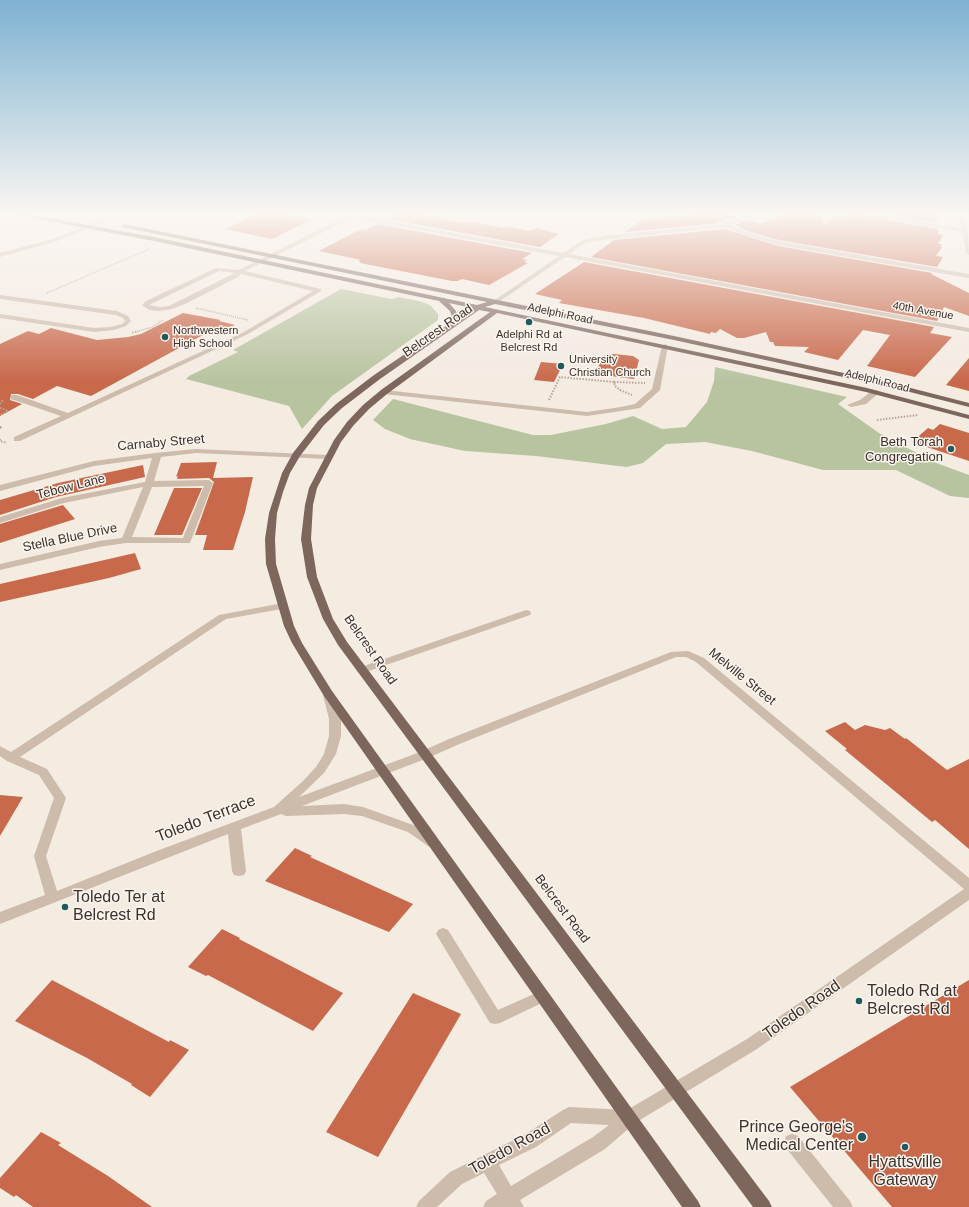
<!DOCTYPE html>
<style>
body{margin:0}
canvas{display:block;background:#f4ebe1}
</style>
<canvas width="969" height="1207"></canvas>
<script>
const ctx = document.querySelector('canvas').getContext('2d');
ctx.lineJoin = 'round';
function fillPath(path, color) { ctx.fillStyle = color; ctx.fill(path, 'evenodd'); }
const poly = rows => new Path2D(rows.map(r => 'M' + r).join(''));
function trace(path, color, width, dash) { ctx.strokeStyle = color; ctx.lineWidth = width; ctx.lineCap = dash ? 'butt' : 'round'; ctx.setLineDash(dash || []); ctx.stroke(path); }
function drawText(font, color, halo, rows, align = 'center') {
  ctx.font = font + ' Helvetica,sans-serif'; ctx.lineWidth = 3; ctx.setLineDash([]); ctx.textBaseline = 'middle'; ctx.strokeStyle = halo; ctx.fillStyle = color; for (const [text, x, y, turn = 0] of rows) {
    ctx.save(); ctx.translate(x, y); ctx.rotate((+turn || 0) * Math.PI / 180); ctx.textAlign = isNaN(turn) ? turn : align; if (halo) ctx.strokeText(text, 0, 0); ctx.fillText(text, 0, 0); ctx.restore();
  }
}
const green = poly([
 [341,289,392,299,398,297,419,301,430,305,438,314,438,320,332,396,302,429,289,406,186,379,189,376,238,352,233,350],
 [715,367,847,397,838,404,879,433,936,463,969,475,969,498,950,496,896,470,823,470,752,451,705,442,666,444,643,463,627,467,536,456,465,451,410,439,385,429,373,420,393,399,533,435,551,435,606,424,633,416,662,429,686,427,707,402,714,381]
]);
const building = poly([
 [262,212,271,212,311,220,272,239,225,229],
 [399,212,407,212,464,223,467,221,504,228,505,226,530,231,536,228,559,234,540,247,387,219],
 [723,212,737,217,713,224,625,232,642,220],
 [795,212,819,214,825,225,834,216,847,218,848,213,938,229,938,234,943,235,938,244,942,244,940,247,942,247,936,256,943,257,937,267,779,240,750,232,735,225,747,220,760,224],
 [874,212,936,213,937,223],
 [377,224,532,253,522,259,527,260,524,262,528,263,489,285,462,279,458,281,452,281,360,263,361,262,358,261,361,260,319,251,361,229,366,230],
 [725,229,778,246,932,273,931,274,969,293,969,316,944,307,937,321,591,257,614,240],
 [584,262,934,327,930,333,952,337,915,377,867,366,890,335,863,330,838,360,804,352,809,347,775,346,773,342,770,342,766,332,744,338,737,338,720,329,716,333,711,332,710,334,644,318,559,303,562,300,535,294],
 [183,313,221,320,219,321,235,325,213,334,209,333,201,336,91,396,57,386,33,399,18,394,11,394,10,400,22,404,0,416,0,344,28,331,39,334,51,328,97,340,128,337,141,334],
 [614,354,633,356,639,360,634,379,596,374,602,356],
 [969,358,969,391,946,385],
 [541,362,563,364,554,382,534,380],
 [940,424,969,433,969,461,912,442,928,428,933,430],
 [217,462,213,478,253,477,245,512,233,550,203,550,207,535,195,535,214,482,209,478,177,479,178,476,176,477,181,463],
 [143,465,145,477,56,497,0,515,0,500,58,483],
 [174,488,202,488,182,535,154,535],
 [63,505,75,519,0,543,0,524],
 [135,553,141,569,109,578,0,602,0,584],
 [845,722,855,730,865,725,885,730,890,728,905,739,906,738,947,770,969,759,969,849,935,820,932,822,845,750,847,749,825,731],
 [0,795,23,797,0,836],
 [295,848,312,856,310,857,413,904,389,932,265,881],
 [222,929,240,938,239,939,343,993,313,1031,208,975,206,976,188,967],
 [52,980,169,1042,170,1040,189,1050,150,1097,131,1085,132,1084,87,1058,15,1021],
 [969,980,969,1207,892,1207,790,1087],
 [413,993,461,1014,378,1157,326,1132],
 [41,1132,61,1143,58,1145,108,1176,152,1207,33,1207,16,1195,14,1197,0,1188,0,1178]
]);
const pathFar1 = poly([
 [47,293,149,249],
 [196,308,248,320],
 [135,332,153,327,163,320]
]);
const path = poly([
 [132,333,138,331],
 [631,372,648,372],
 [614,382,645,383],
 [549,400,560,377,614,382,615,386,620,390,632,395],
 [0,404,3,400],
 [0,408,8,411,0,415],
 [877,420,918,415],
 [0,427,2,427,0,428],
 [0,439,0,441,7,443]
]);
const minor = poly([
 [328,212,350,214,361,212,357,215,563,253,583,240,603,236,713,225,725,223,757,212,765,212,731,225,749,233,779,241,969,274,969,278,778,245,745,235,725,227,603,240,585,243,569,254,969,328,969,332,565,257,497,303,495,302,495,300,559,256,352,218,245,271,321,289,321,291,248,334,20,441,14,441,14,437,61,416,11,399,11,395,17,395,68,413,244,332,313,291,241,274,238,277,185,304,172,309,159,311,149,310,142,305,146,301,216,268,239,270,346,216,328,212],
 [219,271,235,273,169,306,159,307,149,305,219,271],
 [849,212,863,212,961,229,957,212,963,212,968,231,969,255,966,253,962,232,849,212],
 [99,221,104,222,57,241,0,257,0,253,53,239,99,221],
 [0,295,117,311,128,316,131,321,126,326,114,330,94,332,0,318,0,314,94,328,111,327,122,324,125,321,123,318,116,315,0,299,0,295],
 [665,344,668,346,660,390,640,408,621,411,587,416,384,394,380,392,384,390,587,412,621,407,635,404,652,389,662,346,665,344],
 [873,390,876,390,880,392,866,404,851,407,847,405,860,400,873,390],
 [196,449,328,455,332,457,328,459,196,453,161,457,154,481,209,480,213,483,190,543,126,543,99,547,0,570,0,564,99,541,122,538,143,487,64,503,0,523,0,517,62,498,145,482,152,458,94,466,0,491,0,485,94,461,155,453,196,449],
 [204,486,183,538,132,537,152,487,204,486],
 [283,603,287,604,288,606,287,608,226,619,20,757,47,769,66,798,46,856,57,891,154,852,274,807,303,781,316,767,324,754,329,736,329,719,323,695,325,692,333,692,335,695,341,719,341,736,336,754,324,773,299,797,420,752,449,739,671,652,688,651,704,658,969,878,969,900,757,1049,635,1123,605,1149,520,1200,524,1207,483,1207,486,1201,497,1194,484,1173,462,1184,437,1207,416,1207,419,1201,450,1172,524,1135,563,1110,569,1107,627,1110,747,1039,964,889,696,662,686,657,676,657,457,745,428,758,302,806,344,804,363,807,416,826,438,840,439,843,438,846,433,848,428,846,408,832,362,816,344,814,286,816,281,814,241,829,246,871,244,875,239,876,234,875,232,871,228,834,0,924,0,912,45,895,34,856,54,798,39,775,7,761,0,756,0,746,11,752,219,615,283,603],
 [571,1123,609,1125,593,1137,511,1186,499,1165,536,1147,571,1123],
 [526,610,530,611,531,613,530,615,366,672,358,672,357,670,358,668,526,610],
 [443,928,448,930,498,1010,543,990,548,992,550,996,548,1000,500,1023,495,1024,490,1023,436,934,438,930,443,928],
 [792,1134,798,1136,850,1201,853,1207,833,1207,786,1148,784,1142,786,1136,792,1134]
]);
const major = poly([
 [1,212,15,212,154,237,477,305,487,302,122,227,121,226,124,224,674,336,899,385,969,403,969,407,898,389,674,340,495,304,485,307,867,388,969,415,969,419,866,392,497,313,387,394,369,409,353,426,341,442,317,488,313,505,311,539,317,577,333,619,347,642,769,1201,772,1207,753,1207,338,645,323,619,307,577,301,539,305,505,309,488,334,440,347,422,363,405,381,390,490,312,479,310,380,379,342,408,324,425,300,456,290,473,283,492,277,513,275,539,276,564,294,626,302,643,332,691,698,1201,701,1207,682,1207,324,696,292,643,284,626,266,564,265,539,269,513,282,473,293,453,318,421,336,404,374,375,449,324,452,317,450,311,439,301,154,241,1,212],
 [449,303,472,308,458,318,456,311,449,303]
]);
const markers = [
 [529,322,4,"#1f5a5e"],
 [165,337,4,"#1f5a5e"],
 [561,366,4,"#1f5a5e"],
 [951,449,4,"#1f5a5e"],
 [65,907,4,"#1f5a5e"],
 [859,1001,4,"#1f5a5e"],
 [862,1137,5,"#1f5a5e"],
 [905,1147,4,"#1f5a5e"]
];
const farStreetnames = [
 ["40th Avenue",923,311,10],
 ["Adelphi Road",560,314,12],
 ["Adelphi Road",877,381,14]
];
const farPoinames = [
 ["Northwestern",173,331],
 ["High School",173,344],
 ["Adelphi Rd at",529,335,"center"],
 ["Belcrest Rd",529,348,"center"],
 ["University",569,360],
 ["Christian Church",569,373]
];
const streetNames = [
 ["Belcrest Road",438,331,-35],
 ["Carnaby Street",161,443,-5],
 ["Tebow Lane",71,487,-14],
 ["Stella Blue Drive",70,538,-12],
 ["Belcrest Road",370,650,55],
 ["Melville Street",742,677,39],
 ["Belcrest Road",562,909,53]
];
const poiNames = [
 ["Beth Torah",943,442],
 ["Congregation",943,457]
];
const nearStreetnames = [
 ["Toledo Terrace",206,819,-21],
 ["Toledo Road",802,1010,-35],
 ["Toledo Road",510,1149,-29]
];
const nearPoinames = [
 ["Toledo Ter at",73,898],
 ["Belcrest Rd",73,916],
 ["Toledo Rd at",867,992],
 ["Belcrest Rd",867,1010],
 ["Prince George's",853,1128,"right"],
 ["Medical Center",853,1146,"right"],
 ["Hyattsville",905,1163,"center"],
 ["Gateway",905,1181,"center"]
];
fillPath(green, '#b8c4a0');
fillPath(building, '#c8694b');
trace(pathFar1, '#b9a596', 1.5, [1, 1]);
trace(path, '#b9a596', 2, [1.5, 1.5]);
fillPath(minor, '#cdbbac');
fillPath(major, '#7d675c');
const sky = ctx.createLinearGradient(0, 0, 0, 381);
sky.addColorStop(0, '#7eb2d2');
sky.addColorStop(0.56, '#faf6f2');
sky.addColorStop(1, '#faf6f200');
ctx.fillStyle = sky;
ctx.fillRect(0, 0, 969, 381);
for (const [x, y, r, color] of markers) { const dot = new Path2D(); dot.arc(x, y, r, 0, 2 * Math.PI); ctx.fillStyle = color; ctx.fill(dot); trace(dot, '#fbf5ee', 1.5); }
drawText('11px', '#3b302b', '#fbf5ee', farStreetnames);
drawText('11px', '#3b302b', '#fbf5ee', farPoinames, 'left');
drawText('13px', '#3b302b', '#fbf5ee', streetNames);
drawText('13px', '#3b302b', '#fbf5ee', poiNames, 'right');
drawText('16px', '#3b302b', '#fbf5ee', nearStreetnames);
drawText('16px', '#3b302b', '#fbf5ee', nearPoinames, 'left');
</script>
